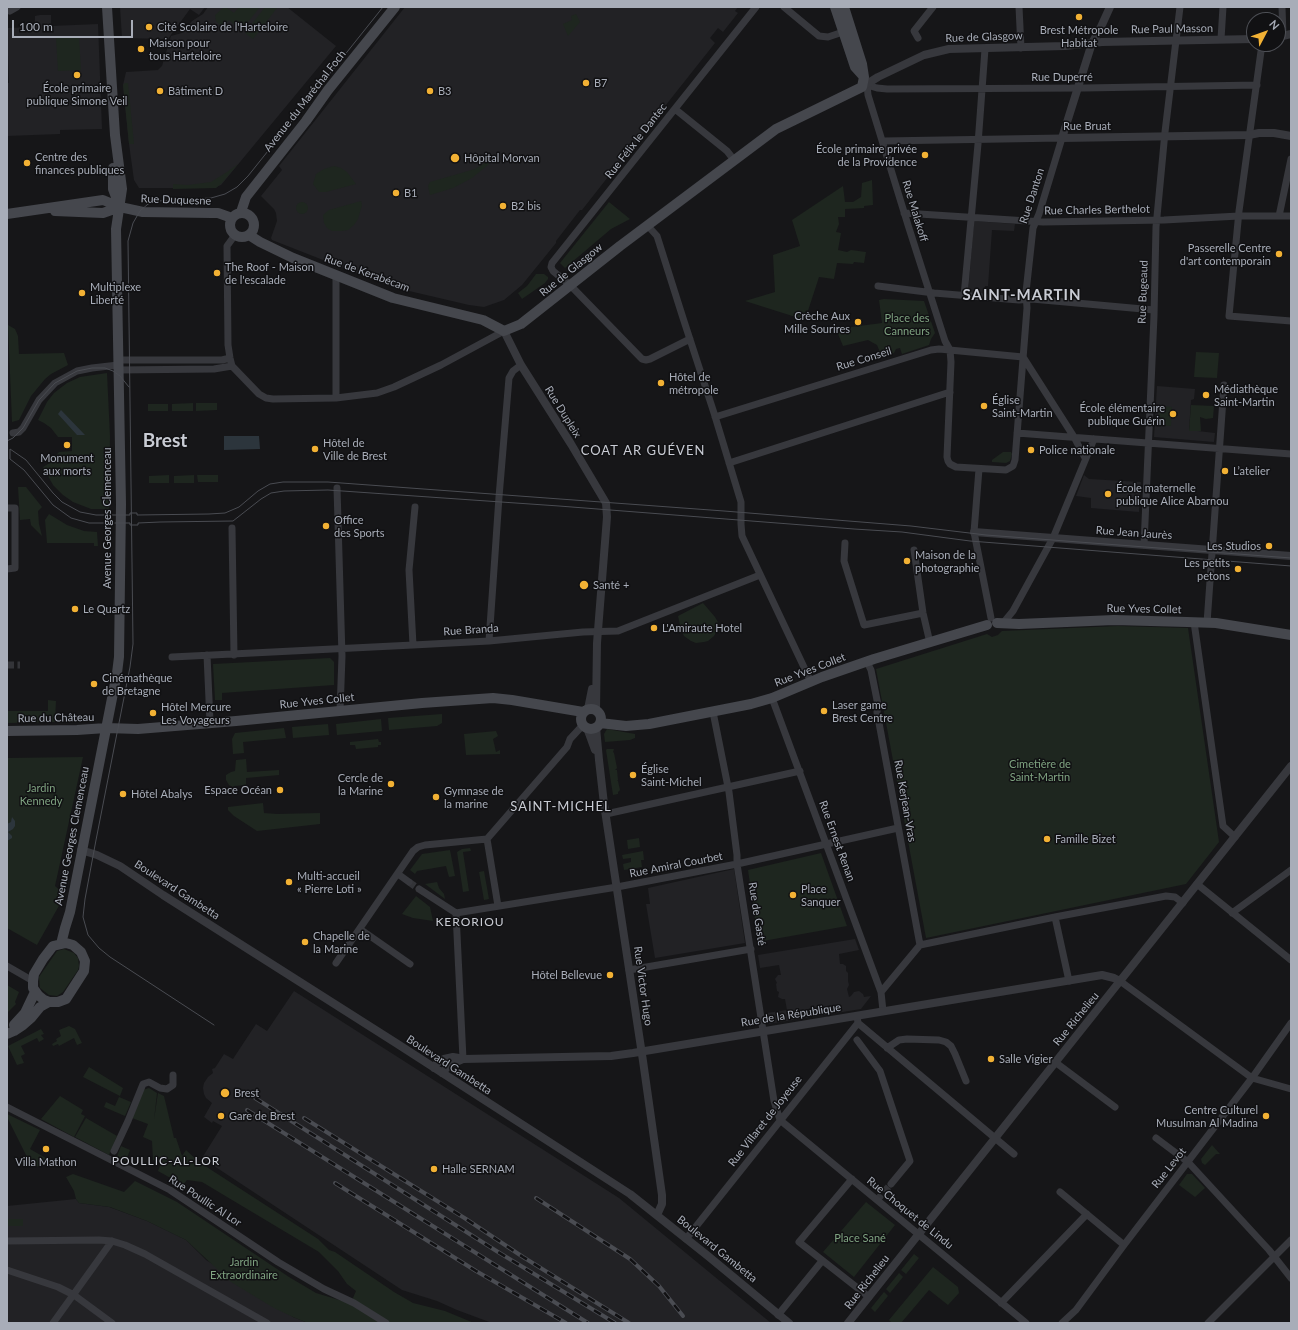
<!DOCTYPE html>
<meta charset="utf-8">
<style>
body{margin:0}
#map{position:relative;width:1298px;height:1330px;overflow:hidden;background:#161618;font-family:Lato,sans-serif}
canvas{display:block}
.frame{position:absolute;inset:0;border:8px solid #a8adb8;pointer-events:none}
.north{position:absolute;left:1246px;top:12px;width:40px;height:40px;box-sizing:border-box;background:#111113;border:1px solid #4d4f55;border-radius:50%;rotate:49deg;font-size:11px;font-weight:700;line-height:16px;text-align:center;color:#a8adb8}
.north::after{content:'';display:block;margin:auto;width:14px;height:18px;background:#f2b134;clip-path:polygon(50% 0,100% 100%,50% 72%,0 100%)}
.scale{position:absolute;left:12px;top:20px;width:121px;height:18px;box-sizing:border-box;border:2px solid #a8adb8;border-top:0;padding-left:5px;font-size:12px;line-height:14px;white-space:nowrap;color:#a8adb8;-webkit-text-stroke:3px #111113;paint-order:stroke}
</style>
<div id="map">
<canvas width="1298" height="1330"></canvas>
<div class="frame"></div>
<div class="north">N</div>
<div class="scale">100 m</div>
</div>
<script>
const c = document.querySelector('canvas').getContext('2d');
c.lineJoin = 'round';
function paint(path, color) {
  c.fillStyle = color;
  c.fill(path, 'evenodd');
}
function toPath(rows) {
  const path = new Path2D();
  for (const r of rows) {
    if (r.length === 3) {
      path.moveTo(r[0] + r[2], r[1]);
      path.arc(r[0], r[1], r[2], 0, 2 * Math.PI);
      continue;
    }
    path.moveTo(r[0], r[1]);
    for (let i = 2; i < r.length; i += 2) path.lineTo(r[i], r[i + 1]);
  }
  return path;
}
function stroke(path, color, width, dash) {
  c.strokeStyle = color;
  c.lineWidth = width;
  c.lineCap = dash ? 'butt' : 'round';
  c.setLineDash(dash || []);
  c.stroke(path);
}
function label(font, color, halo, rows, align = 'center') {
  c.font = font + ' Lato,sans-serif';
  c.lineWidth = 3;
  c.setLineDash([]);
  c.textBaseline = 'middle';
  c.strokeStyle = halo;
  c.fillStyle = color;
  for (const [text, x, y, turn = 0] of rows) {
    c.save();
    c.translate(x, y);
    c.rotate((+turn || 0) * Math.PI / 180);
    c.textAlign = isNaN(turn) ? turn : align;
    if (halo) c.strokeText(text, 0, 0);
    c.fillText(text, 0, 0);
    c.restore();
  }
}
const built = toPath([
 [120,7,205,7,199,15,190,9,168,39,122,38],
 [208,7,287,7,336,46,221,185,213,188,139,188,134,180,129,144,123,85,126,72,158,70,162,66,171,36,182,33,192,21,203,14],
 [405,7,738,7,735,11,738,13,723,32,718,28,710,38,715,43,631,149,632,150,617,170,615,168,582,210,580,210,556,241,556,243,522,285,504,300,484,307,469,305,392,287,272,240,271,238,277,221,276,213,274,209,261,196,282,170,279,166],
 [40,15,51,15,51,26,98,24,102,129,60,130,60,134,7,136,7,83,9,83,7,28,35,27,35,16],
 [974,221,1015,224,1014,231,992,230,988,286,985,286,984,294,968,293],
 [1157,386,1195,389,1194,399,1191,400,1189,430,1215,433,1214,442,1154,437],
 [1084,475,1089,479,1141,482,1139,512,1091,508,1091,498,1076,496],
 [734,869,745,943,655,958,646,904,650,904,648,888],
 [855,939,859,950,839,954,840,964,843,964,846,966,846,971,848,973,848,981,849,985,847,989,849,997,851,996,854,992,859,991,863,994,864,997,871,996,861,1009,768,1024,767,1013,787,1010,785,999,782,999,778,997,779,992,777,991,776,984,777,983,775,979,778,975,781,975,779,965,760,968,758,955],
 [294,991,619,1198,771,1323,492,1323,457,1310,437,1301,402,1290,202,1158,222,1126,213,1121,212,1123,204,1117,212,1103,206,1098,204,1094,203,1088,204,1083,208,1077,213,1073,212,1069,215,1068,224,1054,233,1059,256,1024,267,1031],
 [76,1199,79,1203,109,1207,147,1221,186,1240,206,1260,216,1266,293,1317,308,1323,7,1323,7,1206]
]);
const green = toPath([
 [226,7,234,13,239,7,260,7,244,27,238,23,236,26,229,20,223,28,216,21,215,15,223,8],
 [265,7,277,8,253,39,245,33],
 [576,14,580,22,568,36,563,24,572,20,571,16],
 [79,37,81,70,58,71,56,38],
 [125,83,128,83,134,144,129,144,123,85],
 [495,154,488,165,472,178,453,188,430,195,428,186,430,182,475,169,488,161],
 [238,164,222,183,216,188,173,189,173,184,188,185,211,182,227,172],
 [334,166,341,168,347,172,356,184,326,192,319,192,313,184,316,174,324,169],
 [872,180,873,205,864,206,864,208,845,209,845,217,838,217,839,224,836,232,841,233,838,250,847,252,851,250,866,252,864,263,854,262,853,264,837,263,834,279,819,277,805,320,745,301,775,292,773,255,800,246,792,220,843,186,845,202,853,202,861,197,862,183],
 [361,201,362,205,358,219,354,225,348,230,342,231,332,231,327,228,324,223,323,215,329,210],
 [302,208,6],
 [609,202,630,219,611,229,565,268,560,263],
 [536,274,544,274,548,277,548,279,545,283,522,299,518,293,527,286],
 [884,299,924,301,935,333,931,339,929,345,902,354,900,348,896,349,894,353,882,357,877,345,868,340,843,346,836,329,882,323,879,300],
 [8,325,15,329,18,336,19,354,64,353,68,365,51,374,45,379,31,396,19,420,12,422],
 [1196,352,1219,353,1217,378,1194,377],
 [107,373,110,436,109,509,91,509,73,502,63,495,53,485,43,467,48,464,59,452,72,451,72,437,58,437,51,428,44,423,38,420,47,402,54,393,67,383,80,377],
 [193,403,193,411,172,411,172,404],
 [196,403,217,403,217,410,196,411],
 [148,404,168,404,168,411,148,411],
 [1191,405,1214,406,1213,418,1206,419,1200,417,1201,431,1189,431],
 [1160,406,1172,407,1171,426,1158,425],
 [1003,452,1011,452,1012,454,1010,461,1006,463,992,462,992,460],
 [169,475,169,483,149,483,149,476],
 [194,475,194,483,174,483,174,476],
 [197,475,218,475,218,482,198,482],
 [18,487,26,487,42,507,38,511,39,524,42,536,31,525,30,519,20,520],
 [49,514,67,525,84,531,97,532,98,546,94,546,94,543,47,543,45,520],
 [703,603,715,617,719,624,718,629,714,636,708,641,704,642,696,643,691,641,684,636,681,630,678,616],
 [1118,626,1188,628,1219,842,1186,884,926,938,876,669,987,634,992,637,998,635,1002,631],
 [330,658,334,662,334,685,222,693,222,700,215,700,213,664],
 [48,700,56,701,55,722,7,723,7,711,48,711],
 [442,714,442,723,437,726,389,730,388,718],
 [381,719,382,731,337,735,336,724],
 [328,724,329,735,293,738,292,727],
 [284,728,286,738,243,742,244,753,233,754,232,739,235,733],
 [607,729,635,734,635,738,630,740,605,742,604,734],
 [496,731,498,736,493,739,496,752,500,750,500,754,466,755,464,734],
 [378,739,379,742,381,742,381,745,378,745,378,747,356,749,355,745,350,745,350,742],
 [607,749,614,749,613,752,614,753,617,768,615,770,617,770,618,780,617,781,618,781,620,790,618,792,618,794,613,795,606,750],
 [83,757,55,886,65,895,37,945,7,928,7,758],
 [246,759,247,772,279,770,279,775,246,778,246,785,234,786,233,787,229,785,226,780,226,775,231,772,235,771,236,760],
 [263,803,264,813,277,814,320,813,320,824,257,831,234,816,228,810,228,807],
 [639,838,640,847,628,849,627,840],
 [470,848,471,851,463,852,469,891,463,892,457,852,462,849],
 [450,850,455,876,449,877,446,866,417,871,415,874,410,870,422,854],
 [643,851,644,860,641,860,642,867,624,870,623,864,631,862,631,858,623,859,622,855],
 [821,853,847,926,763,941,760,919,755,919,748,870],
 [484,871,489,899,484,900,479,872],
 [437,882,439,888,444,894,445,899,425,884],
 [416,896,430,907,433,921,413,918,402,914],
 [64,949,74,953,78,958,79,966,78,970,63,992,57,996,49,995,40,988,39,977,57,951],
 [7,985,19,992,15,1002,16,1004,7,1013],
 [69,1026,75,1029,82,1043,77,1045,74,1038,59,1046,58,1044,53,1046,52,1044,57,1041,56,1039,61,1036,59,1030],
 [41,1029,44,1034,41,1035,44,1039,39,1042,37,1038,21,1046,25,1054,21,1056,24,1063,17,1065,8,1046],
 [89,1067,123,1088,120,1096,83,1077],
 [149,1088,157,1093,154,1120,158,1093,164,1096,174,1138,176,1138,182,1156,186,1150,199,1162,318,1239,329,1250,335,1252,394,1292,413,1303,445,1311,474,1323,308,1323,293,1317,274,1308,231,1282,186,1240,147,1221,110,1207,79,1203,76,1199,74,1191,66,1177,73,1174,124,1192,135,1181,177,1202,289,1277,316,1293,349,1303,353,1298,356,1291,347,1284,338,1271,319,1252,202,1182,187,1180,183,1185,158,1171,161,1163,153,1160,152,1141,143,1137,148,1124,132,1118,143,1090],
 [60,1096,83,1110,81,1114,85,1116,74,1137,41,1119],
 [119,1097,131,1102,125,1116,104,1107,106,1102,115,1106],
 [7,1114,40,1130,30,1149,51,1161,51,1165,32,1167,7,1117],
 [86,1118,117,1136,109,1155,75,1137],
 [1212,1145,1220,1154,1216,1154,1205,1165,1202,1163,1201,1159],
 [121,1146,130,1150,127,1158,134,1161,133,1162,116,1159],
 [1187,1174,1192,1174,1205,1188,1195,1197,1179,1185],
 [866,1202,895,1225,854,1277,823,1252],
 [7,1219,23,1219,23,1226,7,1226],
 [914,1254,919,1258,906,1274,901,1270],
 [933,1267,958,1287,959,1293,948,1305,929,1290,901,1323,892,1323,889,1320],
 [899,1273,903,1277,890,1293,886,1289],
 [884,1292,888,1296,875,1312,871,1308]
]);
const water = toPath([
 [61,410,85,435,77,435,58,414],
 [224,436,259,436,260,449,224,450],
 [12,817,15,821,15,826,13,829,8,832,12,836,12,838,7,841,7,824,11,822]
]);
const minorTunnel = toPath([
 [7,665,20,665],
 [409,882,419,889],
 [877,1200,891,1184]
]);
const minor = toPath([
 [784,7,819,36,828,37,843,32],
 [1019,7,1021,48],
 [1282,7,1283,36],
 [10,11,17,7],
 [918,38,914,31,933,7],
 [1221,39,1223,7],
 [1262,44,1239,211,1229,316,1291,321],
 [675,109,727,151,734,160],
 [883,141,1062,138,1039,214,1033,228,1026,292,1027,308,1015,460,1013,466,1006,470,956,467,950,464,948,461,947,457,951,362,950,350,945,341,908,225,868,95,867,85,877,88,887,89,1084,88,1257,85],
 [904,213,1043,222,1164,220,1239,216,1291,216],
 [1279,216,1291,159],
 [647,225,657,236,683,318,714,413,741,502,741,524,742,536,811,682],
 [235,235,227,246,228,345,230,358,232,366,259,394,266,398,273,399,336,398,377,393,394,387,441,365,504,331],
 [878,286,934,293,1019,300,1032,299,1154,310],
 [964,296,978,144,985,49],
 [690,339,650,359,646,360,642,359,571,286,553,271,551,267,552,263,756,7],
 [118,360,222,360,230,358],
 [118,370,214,369,232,366],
 [336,398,336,276],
 [715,417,931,350,939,349,1023,357,1074,437,1085,458],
 [13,433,19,432,23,428,39,400,55,383,77,371,92,368,118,365],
 [1017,433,1291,454],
 [729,463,950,392],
 [979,469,974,532,991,618],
 [337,488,342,656,340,711],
 [7,508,15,508,15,568,7,569],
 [232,528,234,655],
 [845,543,844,561,864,625,923,613],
 [1144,545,1154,316,1156,227,1165,132,1180,7],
 [914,550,923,613,930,643],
 [1004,622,1013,611,1053,538,1094,439],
 [1194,622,1223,826,1235,837],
 [1207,623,1224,385],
 [489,641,499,497,509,378,513,371,521,365],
 [413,645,409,570,415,507],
 [207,655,210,722],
 [172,657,413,645,489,641,583,632,618,631,760,575],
 [867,662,871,670,878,705,877,712,920,945],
 [772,698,881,992],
 [713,712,729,792,737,855,737,864,774,1101,780,1120,1026,1323],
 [606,814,800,771],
 [487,839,567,747,570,739,583,725],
 [487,839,498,906],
 [398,874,409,882],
 [1197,884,1291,960],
 [419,889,456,913],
 [456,913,617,887,737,864,898,828],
 [456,913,463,1059],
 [1232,913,1291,870],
 [1055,917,1069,981],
 [360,929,410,964],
 [920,945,1055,917,1166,896,1175,897,1183,903],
 [336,963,413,851,418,847,425,845,487,839],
 [7,966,33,981],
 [629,970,751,949],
 [1120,981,1252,1078,1291,1089],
 [883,1011,881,992,920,945],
 [858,1023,1014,1154],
 [857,1040,880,1071,910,1161,891,1184],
 [887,1048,899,1040,907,1039,939,1040,946,1042,951,1046,955,1054,966,1081],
 [1055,1062,1115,1107],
 [7,1107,170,1190,278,1262,324,1289,354,1303,386,1323],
 [1156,1138,1188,1162,1269,1250,1291,1278],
 [114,1151,128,1121,143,1084,149,1082,160,1088,167,1089,173,1085,173,1075],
 [852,1179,799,1242,869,1297],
 [1060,1192,1124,1245],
 [686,1239,858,1023,857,1016],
 [7,1241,99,1240,112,1241,125,1245,145,1254,267,1323],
 [7,1270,58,1287,74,1295,112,1323],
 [1001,1303,1087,1214],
 [778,1315,822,1261],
 [53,1323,112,1241],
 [1062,1323,1076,1310,1124,1245,1252,1078,1291,1023],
 [1208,1323,1291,1240]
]);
const tertiary = toPath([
 [1110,7,1100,29,1092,43,1062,138,1249,135,1259,133,1274,133,1291,136],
 [1278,37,1291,34],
 [862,87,878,77,924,55,949,49,1065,46,1102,42,1254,39],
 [504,331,521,365,571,444,606,503,607,517,597,643,596,710],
 [974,532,1291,556],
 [588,709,592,689],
 [596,727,599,760,604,804,643,1061,662,1195,662,1204,657,1215],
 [587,728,595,750],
 [81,850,97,855,120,866,163,895,396,1043,630,1194,708,1256,789,1323],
 [434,1068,437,1063,444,1059,453,1057,459,1058],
 [442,1073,449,1065,463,1059,611,1056,633,1053,1102,975,1114,978,1120,981],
 [848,1323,1291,766]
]);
const secondary = toPath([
 [835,7,855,67,864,77],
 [113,168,113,189,119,205],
 [55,211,103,213,120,207],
 [241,212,246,197,306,121,328,90,395,7],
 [242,225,12],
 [7,214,103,200,120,207,143,212,211,213,218,213,232,218],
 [249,235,260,242,293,258,393,298,483,320,504,331,521,324,620,246,776,129,862,87,864,77,862,64,844,7],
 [997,623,1019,624,1114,620,1187,622,1216,623,1291,635],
 [591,719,10],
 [600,723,626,726,649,724,751,704,772,698,822,677,874,659,987,625],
 [7,731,77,730,106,728,138,729,236,721,422,703,493,698,512,700,583,712],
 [66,943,73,945,81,952,85,961,84,971,66,999,58,1002,49,1002,44,1000,38,995,33,988,33,981,34,974,43,959,53,946,66,943],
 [61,944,65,928,70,912,117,673,119,657,121,504,116,229,122,189,115,135,107,7],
 [14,1025,25,1013,35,992],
 [7,1034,14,1031,23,1025,31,1018,40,1007,49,1002]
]);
const tram = toPath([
 [7,441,13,438,23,428,39,400,55,383,77,371,92,368,105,368,113,371,120,376,129,387],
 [1291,558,986,535,911,526,724,511,328,482,283,482,270,484,258,491,239,507,225,513,209,514,137,515,137,513,130,513,130,515,96,515,80,512,62,502,53,493,26,460,10,449,10,459,24,470,53,505,71,518,89,523,130,523,130,525,138,525,138,523,160,522,233,521,261,499,271,493,284,491,328,490,559,506,854,529,902,532,970,541,1291,566],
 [214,1025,110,957,99,948,88,935,83,917,85,899,96,840,130,667,133,644,128,241,133,223,140,211,148,204,157,201,211,198,225,194,237,187,248,176,383,7]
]);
const rail = toPath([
 [255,1098,498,1252,615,1323],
 [247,1110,588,1323],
 [304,1118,466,1219,523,1257,629,1323],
 [335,1183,476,1271,566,1323],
 [536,1198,630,1259,659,1286,683,1316]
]);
const markers = [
 [1079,17,4,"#f2b134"],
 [149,27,4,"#f2b134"],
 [141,49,4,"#f2b134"],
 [77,75,4,"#f2b134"],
 [586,83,4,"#f2b134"],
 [160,91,4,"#f2b134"],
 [430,91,4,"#f2b134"],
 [925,155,4,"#f2b134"],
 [455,158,5,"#f2b134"],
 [27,163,4,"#f2b134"],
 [396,193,4,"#f2b134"],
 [503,206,4,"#f2b134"],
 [1279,254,4,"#f2b134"],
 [217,273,4,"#f2b134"],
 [82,293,4,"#f2b134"],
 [858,322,4,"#f2b134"],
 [661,383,4,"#f2b134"],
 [1206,395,4,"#f2b134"],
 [984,406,4,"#f2b134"],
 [1173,414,4,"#f2b134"],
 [67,445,4,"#f2b134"],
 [315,449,4,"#f2b134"],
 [1031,450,4,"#f2b134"],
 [1225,471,4,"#f2b134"],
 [1108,494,4,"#f2b134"],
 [326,526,4,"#f2b134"],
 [1269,546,4,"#f2b134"],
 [907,561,4,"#f2b134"],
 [1238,569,4,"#f2b134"],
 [584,585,5,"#f2b134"],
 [75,609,4,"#f2b134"],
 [654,628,4,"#f2b134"],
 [94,684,4,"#f2b134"],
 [824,711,4,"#f2b134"],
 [153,713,4,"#f2b134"],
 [633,775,4,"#f2b134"],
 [391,784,4,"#f2b134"],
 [280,790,4,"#f2b134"],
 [123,794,4,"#f2b134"],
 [436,797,4,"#f2b134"],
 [1047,839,4,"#f2b134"],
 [289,882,4,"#f2b134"],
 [793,895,4,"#f2b134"],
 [305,942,4,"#f2b134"],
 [610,975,4,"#f2b134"],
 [991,1059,4,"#f2b134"],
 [225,1093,5,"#f2b134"],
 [221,1116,4,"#f2b134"],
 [1266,1116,4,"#f2b134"],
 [46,1149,4,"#f2b134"],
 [434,1169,4,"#f2b134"]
];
const poiNames = [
 ["Cité Scolaire de l'Harteloire",157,27],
 ["Brest Métropole",1079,30,"center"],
 ["Habitat",1079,43,"center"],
 ["Maison pour",149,43],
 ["tous Harteloire",149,56],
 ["B7",594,83],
 ["École primaire",77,88,"center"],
 ["publique Simone Veil",77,101,"center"],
 ["Bâtiment D",168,91],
 ["B3",438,91],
 ["École primaire privée",917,149,"right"],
 ["de la Providence",917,162,"right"],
 ["Centre des",35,157],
 ["finances publiques",35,170],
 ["Hôpital Morvan",464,158],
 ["B1",404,193],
 ["B2 bis",511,206],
 ["Passerelle Centre",1271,248,"right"],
 ["d'art contemporain",1271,261,"right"],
 ["The Roof - Maison",225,267],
 ["de l'escalade",225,280],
 ["Multiplexe",90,287],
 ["Liberté",90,300],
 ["Crèche Aux",850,316,"right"],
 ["Mille Sourires",850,329,"right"],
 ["Hôtel de",669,377],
 ["métropole",669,390],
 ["Médiathèque",1214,389],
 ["Saint-Martin",1214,402],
 ["Église",992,400],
 ["Saint-Martin",992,413],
 ["École élémentaire",1165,408,"right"],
 ["publique Guérin",1165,421,"right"],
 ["Hôtel de",323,443],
 ["Ville de Brest",323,456],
 ["Police nationale",1039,450],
 ["Monument",67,458,"center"],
 ["aux morts",67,471,"center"],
 ["L’atelier",1233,471],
 ["École maternelle",1116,488],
 ["publique Alice Abarnou",1116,501],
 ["Office",334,520],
 ["des Sports",334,533],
 ["Les Studios",1261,546,"right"],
 ["Maison de la",915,555],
 ["photographie",915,568],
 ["Les petits",1230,563,"right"],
 ["petons",1230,576,"right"],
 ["Santé +",593,585],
 ["Le Quartz",83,609],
 ["L'Amiraute Hotel",662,628],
 ["Cinémathèque",102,678],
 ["de Bretagne",102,691],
 ["Laser game",832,705],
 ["Brest Centre",832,718],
 ["Hôtel Mercure",161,707],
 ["Les Voyageurs",161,720],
 ["Église",641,769],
 ["Saint-Michel",641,782],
 ["Cercle de",383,778,"right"],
 ["la Marine",383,791,"right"],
 ["Espace Océan",272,790,"right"],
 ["Gymnase de",444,791],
 ["la marine",444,804],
 ["Hôtel Abalys",131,794],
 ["Famille Bizet",1055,839],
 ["Multi-accueil",297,876],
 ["« Pierre Loti »",297,889],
 ["Place",801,889],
 ["Sanquer",801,902],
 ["Chapelle de",313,936],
 ["la Marine",313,949],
 ["Hôtel Bellevue",602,975,"right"],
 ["Salle Vigier",999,1059],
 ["Brest",234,1093],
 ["Centre Culturel",1258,1110,"right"],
 ["Musulman Al Madina",1258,1123,"right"],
 ["Gare de Brest",229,1116],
 ["Villa Mathon",46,1162,"center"],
 ["Halle SERNAM",442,1169]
];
const streetNames = [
 ["Rue Paul Masson",1172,29,-1],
 ["Rue de Glasgow",984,37,-2],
 ["Rue Duperré",1062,77],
 ["Avenue du Maréchal Foch",305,101,-52],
 ["Rue Bruat",1087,126],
 ["Rue Félix le Dantec",636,141,-52],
 ["Rue Danton",1032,196,-72],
 ["Rue Duquesne",176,200,2],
 ["Rue Charles Berthelot",1097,210,-1],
 ["Rue Malakoff",915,211,73],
 ["Rue de Glasgow",571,270,-39],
 ["Rue de Kerabécam",367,273,20],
 ["Rue Bugeaud",1143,292,-88],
 ["Rue Conseil",864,359,-17],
 ["Rue Dupleix",563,412,58],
 ["Avenue Georges Clemenceau",107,518,-90],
 ["Rue Jean Jaurès",1134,533,4],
 ["Rue Yves Collet",1144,609,1],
 ["Rue Branda",471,630,-4],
 ["Rue Yves Collet",810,670,-21],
 ["Rue Yves Collet",317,701,-6],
 ["Rue du Château",56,718,-1],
 ["Rue Kerjean-Vras",905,801,80],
 ["Avenue Georges Clemenceau",72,836,-79],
 ["Rue Ernest Renan",837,841,70],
 ["Rue Amiral Courbet",676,865,-11],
 ["Boulevard Gambetta",177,890,33],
 ["Rue de Gasté",757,914,81],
 ["Rue Victor Hugo",643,986,82],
 ["Rue de la République",791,1015,-9],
 ["Rue Richelieu",1076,1019,-51],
 ["Boulevard Gambetta",449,1065,33],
 ["Rue Villaret de Joyeuse",765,1121,-52],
 ["Rue Levot",1169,1168,-52],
 ["Rue Poullic Al Lor",205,1201,33],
 ["Rue Choquet de Lindu",910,1213,39],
 ["Boulevard Gambetta",717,1249,39],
 ["Rue Richelieu",867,1282,-52]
];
const parkNames = [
 ["Place des",907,318],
 ["Canneurs",907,331],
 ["Cimetière de",1040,764],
 ["Saint-Martin",1040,777],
 ["Jardin",41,788],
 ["Kennedy",41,801],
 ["Place Sané",860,1238],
 ["Jardin",244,1262],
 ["Extraordinaire",244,1275]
];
const neighbourhoodNames = [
 ["KERORIOU",470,922],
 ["POULLIC-AL-LOR",166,1161]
];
const quarterNames = [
 ["COAT AR GUÉVEN",643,451],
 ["SAINT-MICHEL",561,807]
];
const districtNames = [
 ["SAINT-MARTIN",1022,295]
];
const townNames = [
 ["Brest",165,441]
];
paint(built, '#222225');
paint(green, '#1e261f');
paint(water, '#2c353c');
stroke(minorTunnel, '#333438', 7, [7, 3.5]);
stroke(minor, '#37383d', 7);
stroke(tertiary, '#37383d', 8);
stroke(secondary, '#45474d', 10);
stroke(tram, '#4a4c52', 1);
stroke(rail, '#4a4c52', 4);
stroke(rail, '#111113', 2.5, [8]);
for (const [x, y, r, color] of markers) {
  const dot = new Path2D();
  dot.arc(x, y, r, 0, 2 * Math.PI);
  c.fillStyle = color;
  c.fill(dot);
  stroke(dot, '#111113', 1.5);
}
label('11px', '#a8adb8', '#111113', poiNames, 'left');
label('11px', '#a8adb8', '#111113', streetNames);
label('11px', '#7fa381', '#111113', parkNames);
c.letterSpacing = '1px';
label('12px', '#c9ccd4', '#111113', neighbourhoodNames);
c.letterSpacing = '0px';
c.letterSpacing = '1px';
label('13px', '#c9ccd4', '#111113', quarterNames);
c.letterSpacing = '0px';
c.letterSpacing = '1px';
label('bold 15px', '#c9ccd4', '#111113', districtNames);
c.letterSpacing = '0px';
label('bold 19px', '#c9ccd4', '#111113', townNames);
</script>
